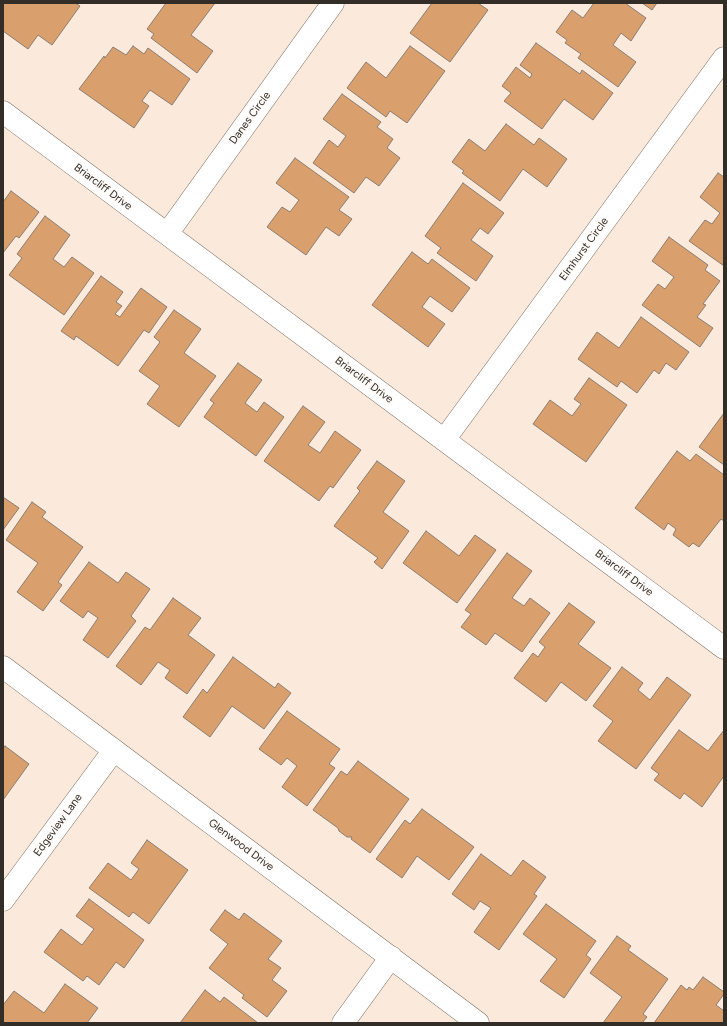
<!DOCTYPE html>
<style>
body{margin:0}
#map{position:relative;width:727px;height:1026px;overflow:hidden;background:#fbeadc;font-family:Figtree,sans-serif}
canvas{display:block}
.frame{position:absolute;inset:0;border:4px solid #332d27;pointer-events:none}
</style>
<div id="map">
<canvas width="727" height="1026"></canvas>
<div class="frame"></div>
</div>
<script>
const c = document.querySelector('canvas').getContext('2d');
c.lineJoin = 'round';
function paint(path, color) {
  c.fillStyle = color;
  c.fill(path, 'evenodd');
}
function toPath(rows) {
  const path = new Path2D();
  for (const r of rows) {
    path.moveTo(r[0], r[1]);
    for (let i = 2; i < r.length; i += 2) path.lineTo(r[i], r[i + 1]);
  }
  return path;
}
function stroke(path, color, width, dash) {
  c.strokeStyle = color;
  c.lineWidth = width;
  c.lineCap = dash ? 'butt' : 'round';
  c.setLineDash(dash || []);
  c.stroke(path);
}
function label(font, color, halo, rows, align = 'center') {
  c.font = font + ' Figtree,sans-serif';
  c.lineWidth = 3.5;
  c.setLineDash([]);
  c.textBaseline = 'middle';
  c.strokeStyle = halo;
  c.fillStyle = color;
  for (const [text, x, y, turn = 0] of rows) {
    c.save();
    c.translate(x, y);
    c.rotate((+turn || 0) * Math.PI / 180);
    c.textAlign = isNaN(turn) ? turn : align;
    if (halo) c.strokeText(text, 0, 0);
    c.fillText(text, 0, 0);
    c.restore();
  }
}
const building = toPath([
 [3,3,75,3,80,6,52,45,38,35,28,49,3,31,3,3],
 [166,3,215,3,191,35,213,51,197,73,151,38,154,34,147,29,166,3],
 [432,3,478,3,488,10,450,62,410,33,432,3],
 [594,3,625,3,646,18,631,41,621,33,613,45,636,62,618,87,578,58,581,54,565,43,567,40,556,32,572,10,583,18,594,3],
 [642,3,657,3,652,10,642,3],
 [536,43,580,74,582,70,613,93,593,120,564,99,542,129,504,101,511,93,502,86,516,67,530,78,532,74,520,65,536,43],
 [133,46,144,54,148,48,190,79,172,105,150,90,142,101,149,106,134,128,79,89,104,56,105,58,113,47,126,55,133,46],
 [410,46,445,71,407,123,390,111,386,117,347,88,366,62,386,78,410,46],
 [342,94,381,122,377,127,393,139,387,148,400,158,379,186,366,177,354,193,313,163,329,140,338,147,346,136,323,119,342,94],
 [506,124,534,145,539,138,567,159,547,187,523,169,500,201,462,173,464,171,452,162,469,139,485,151,506,124],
 [295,158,349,197,339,210,352,219,339,236,326,227,306,255,267,227,282,207,290,212,299,200,276,183,295,158],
 [718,173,724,177,724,266,689,241,705,220,712,224,720,213,700,197,718,173],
 [463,183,504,213,488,234,480,228,471,240,493,256,476,281,437,253,441,248,425,236,463,183],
 [11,191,39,212,19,238,16,236,3,253,3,202,11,191],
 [45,216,70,235,53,259,64,267,72,257,94,273,64,315,9,275,22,258,17,254,45,216],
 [669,237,708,265,705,270,720,281,703,304,706,305,697,317,713,328,700,347,642,305,658,284,665,289,674,277,652,261,669,237],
 [412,252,428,264,432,259,470,288,452,312,430,296,422,307,445,324,428,347,372,305,412,252],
 [101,276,123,292,116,302,122,306,115,314,120,317,141,288,167,307,149,333,144,330,118,366,76,336,74,340,61,331,101,276],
 [174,310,201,329,184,353,216,376,179,427,147,404,160,386,139,371,160,342,154,337,174,310],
 [641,317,689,352,676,370,666,363,659,374,654,370,637,393,621,381,617,387,578,359,597,332,619,348,641,317],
 [238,363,262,380,245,403,257,412,264,402,284,417,256,456,204,417,214,403,210,400,238,363],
 [589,378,627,405,586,462,533,424,550,400,572,416,581,404,574,399,589,378],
 [303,406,325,422,308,445,320,453,335,431,361,450,333,488,330,486,319,501,264,461,303,406],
 [724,413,724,465,699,447,724,413],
 [677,451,690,461,696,454,724,475,724,521,721,519,699,547,693,543,689,547,673,535,676,529,668,523,664,530,635,508,677,451],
 [377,461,405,481,383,512,409,531,382,569,374,562,378,558,334,526,360,491,357,488,377,461],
 [3,497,19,508,3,530,3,497],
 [32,502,46,512,42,517,83,547,58,582,62,585,43,611,17,592,38,563,6,540,32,502],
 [426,531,459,556,475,535,496,550,457,603,403,563,426,531],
 [507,553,532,571,512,598,524,606,530,598,550,613,522,652,495,633,486,645,461,627,471,614,465,610,507,553],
 [89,562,118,583,126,572,150,589,131,616,136,621,108,658,83,640,98,618,88,611,83,618,60,601,89,562],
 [173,598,201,618,188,635,215,655,187,694,165,678,170,670,158,662,141,685,116,666,145,627,150,630,173,598],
 [569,603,595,622,578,644,611,668,586,701,561,682,546,702,514,678,533,653,538,657,545,647,539,642,569,603],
 [233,657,275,688,278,683,291,693,264,729,232,706,210,737,183,717,203,689,207,693,233,657],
 [622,667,643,683,638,690,650,700,667,677,691,695,636,769,598,741,613,721,593,706,622,667],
 [287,711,340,749,329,764,335,768,307,806,282,787,297,766,287,758,281,765,259,749,287,711],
 [679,730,708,751,724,730,724,776,702,807,684,793,680,799,654,780,659,774,651,768,679,730],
 [5,746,29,764,3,800,3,749,5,746],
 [358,761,409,799,370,853,351,839,352,837,347,837,339,831,338,828,313,810,341,771,347,775,358,761],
 [422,809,474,847,449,880,417,856,402,878,376,859,405,820,410,824,422,809],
 [147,840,188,870,149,924,133,912,129,917,89,888,108,863,131,880,139,869,131,863,147,840],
 [481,854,511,876,523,860,546,877,534,894,537,896,499,950,474,932,491,908,480,901,474,910,452,894,481,854],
 [89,899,144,940,124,968,116,962,99,985,87,976,83,981,44,952,61,929,82,945,94,929,76,916,89,899],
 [546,904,596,941,586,955,591,959,564,998,540,981,557,959,523,934,546,904],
 [225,910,239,920,244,913,282,941,268,959,281,968,272,980,287,991,267,1017,242,998,244,995,209,968,228,944,210,930,225,910],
 [617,936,631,946,628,950,668,979,643,1014,647,1017,642,1023,603,1023,622,997,590,973,617,936],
 [703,977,724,992,724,994,716,1005,724,1011,724,1023,654,1023,681,985,687,990,689,987,693,990,703,977],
 [65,984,98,1008,87,1023,3,1023,3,1005,14,991,44,1013,65,984],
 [205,990,220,1002,224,997,258,1023,180,1023,205,990]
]);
const minor = toPath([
 [3,112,724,648],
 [167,234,333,3],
 [444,440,724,58],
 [3,667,478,1023],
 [3,900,114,750],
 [343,1023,391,957]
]);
const streetNames = [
 ["Danes Circle",250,118,-54],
 ["Briarcliff Drive",103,187,37],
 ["Elmhurst Circle",584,249,-54],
 ["Briarcliff Drive",364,380,37],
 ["Briarcliff Drive",624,573,37],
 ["Edgeview Lane",58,825,-54],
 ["Glenwood Drive",241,845,37]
];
paint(building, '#d9a06e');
stroke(building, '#8b7c6f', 1);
stroke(minor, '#7d6e62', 23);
stroke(minor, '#fff', 22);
label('11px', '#332d27', '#fefaf7', streetNames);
</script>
